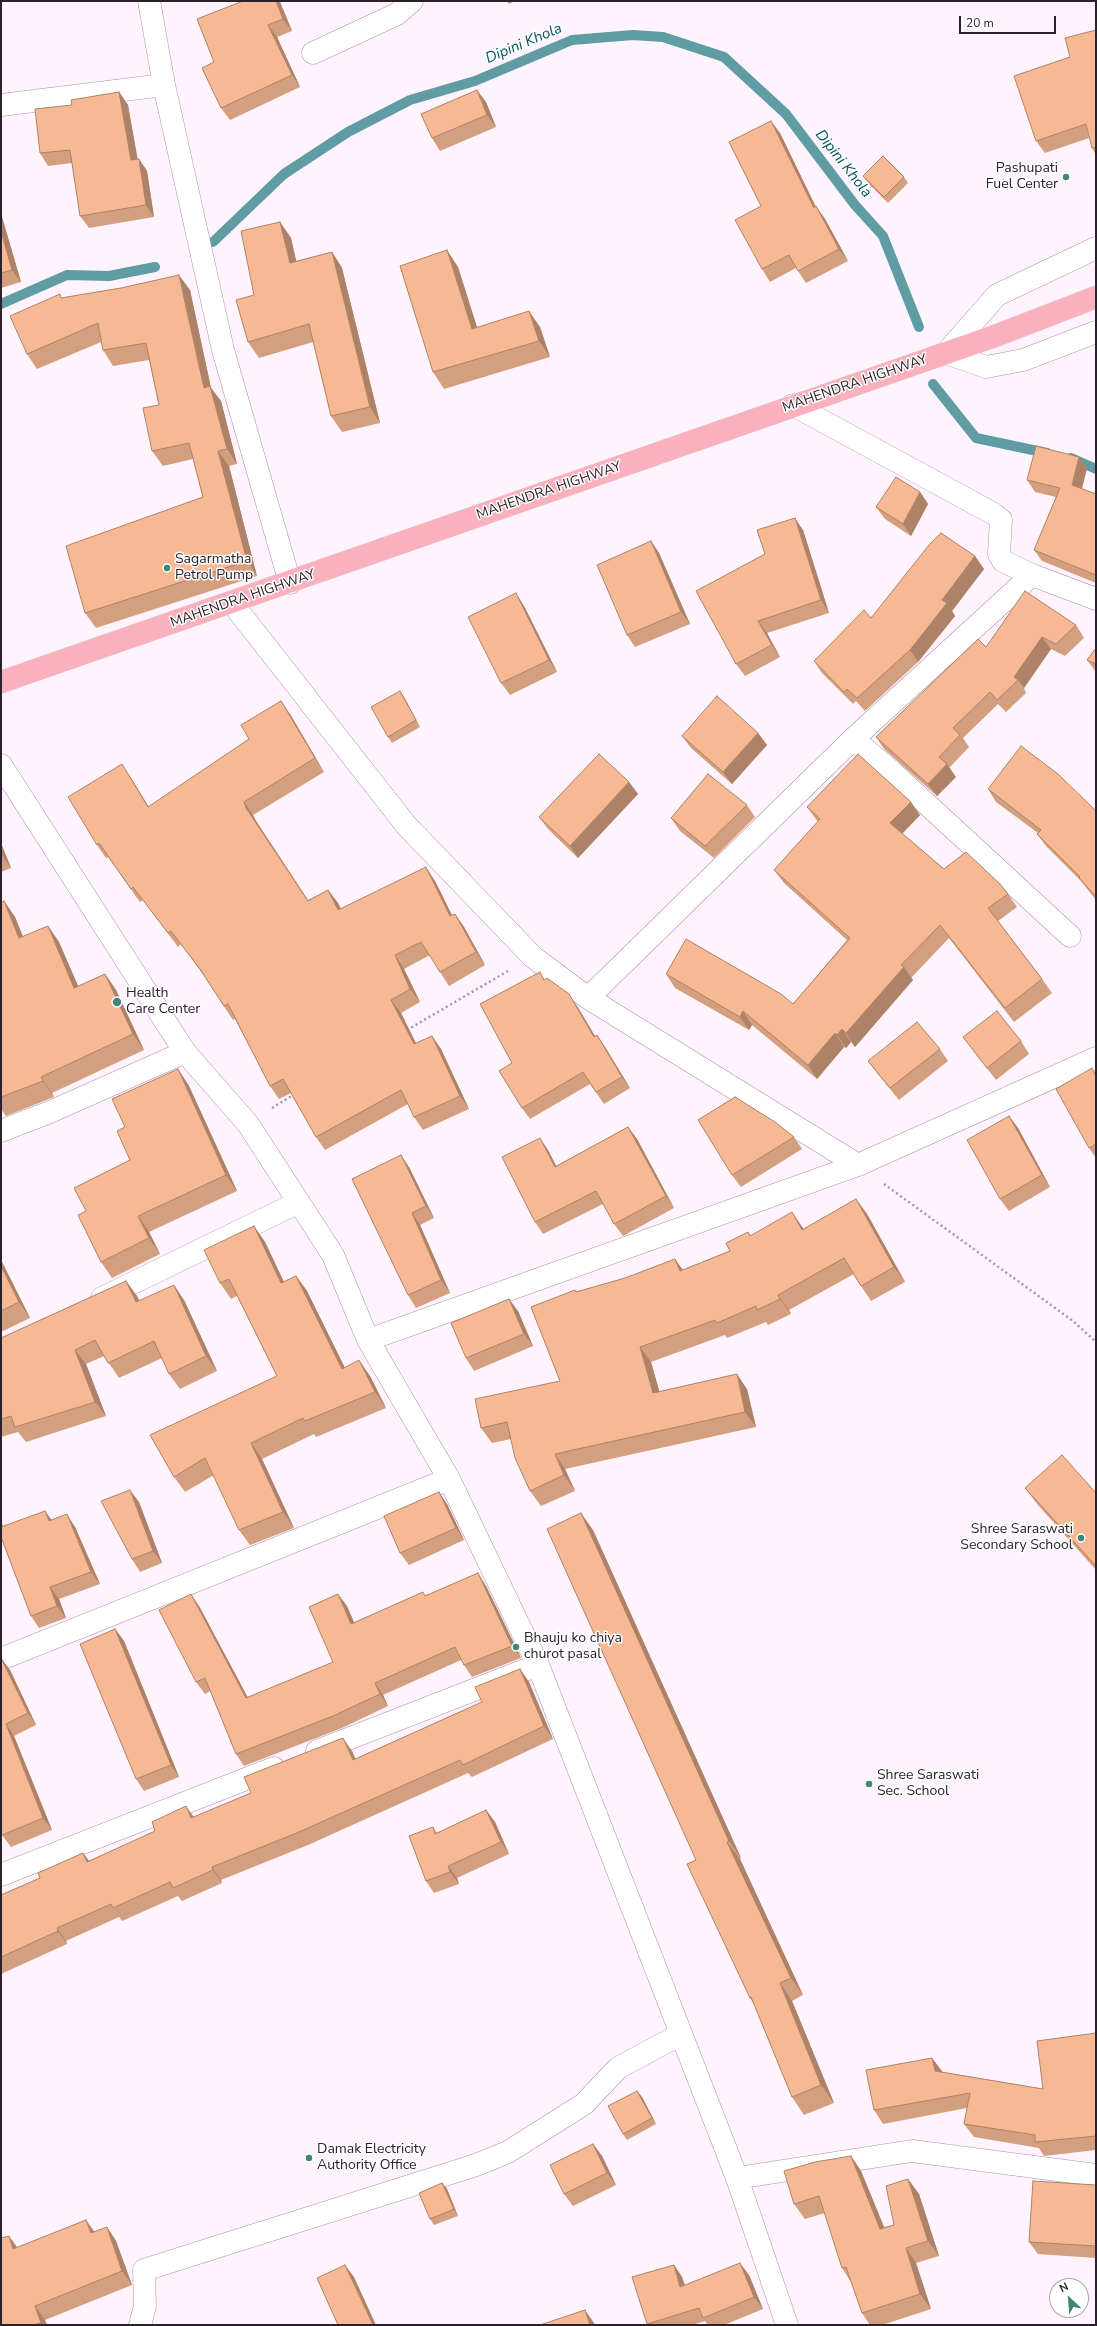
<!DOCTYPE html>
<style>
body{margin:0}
#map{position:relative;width:1097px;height:2326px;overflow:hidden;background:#fff3fe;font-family:"Nunito Sans",sans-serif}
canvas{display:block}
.frame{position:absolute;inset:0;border:2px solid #2b212a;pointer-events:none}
.north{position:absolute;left:1049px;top:2278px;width:40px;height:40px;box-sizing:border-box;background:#fff;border:1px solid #aaa6aa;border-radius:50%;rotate:334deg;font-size:11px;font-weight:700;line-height:16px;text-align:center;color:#2b212a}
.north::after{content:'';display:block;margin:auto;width:14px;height:18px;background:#40867c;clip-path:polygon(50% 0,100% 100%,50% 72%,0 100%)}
.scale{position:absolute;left:959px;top:16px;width:97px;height:18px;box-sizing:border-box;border:2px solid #2b212a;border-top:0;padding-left:5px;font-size:12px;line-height:14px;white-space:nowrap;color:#2b212a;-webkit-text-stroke:3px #fff;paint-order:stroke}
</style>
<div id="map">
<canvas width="1097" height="2326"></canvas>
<div class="frame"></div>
<div class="north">N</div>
<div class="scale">20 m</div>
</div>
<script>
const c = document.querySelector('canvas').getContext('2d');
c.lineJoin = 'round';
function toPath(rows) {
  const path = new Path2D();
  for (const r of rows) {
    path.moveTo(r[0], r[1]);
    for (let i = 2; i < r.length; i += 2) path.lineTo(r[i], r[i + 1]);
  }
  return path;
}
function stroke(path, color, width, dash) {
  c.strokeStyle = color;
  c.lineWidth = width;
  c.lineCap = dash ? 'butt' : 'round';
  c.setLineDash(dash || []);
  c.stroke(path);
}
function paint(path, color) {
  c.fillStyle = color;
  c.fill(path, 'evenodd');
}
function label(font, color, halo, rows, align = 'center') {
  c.font = font + ' "Nunito Sans",sans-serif';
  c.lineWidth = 3;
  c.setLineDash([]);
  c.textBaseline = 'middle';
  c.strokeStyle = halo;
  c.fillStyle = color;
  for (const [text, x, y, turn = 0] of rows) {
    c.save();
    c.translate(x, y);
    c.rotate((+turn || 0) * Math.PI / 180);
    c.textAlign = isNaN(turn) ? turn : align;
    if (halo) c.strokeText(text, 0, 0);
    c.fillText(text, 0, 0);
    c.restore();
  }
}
const stream = toPath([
 [213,242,284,174,348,132,410,100,475,81,572,40,633,35,663,37,724,57,786,114,855,205,883,236,919,327],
 [1,304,67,275,109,276,155,267],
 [933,384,976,438,1047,453],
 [1071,458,1096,469]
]);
const path = toPath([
 [407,1030,508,971],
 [272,1108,295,1094],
 [884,1184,1073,1321,1096,1342]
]);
const minor = toPath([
 [149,1,164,85,223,350,290,583],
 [313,53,397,14,412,1],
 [1,105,164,85],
 [1096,248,997,295,946,353,986,367,1023,360,1096,332],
 [1032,575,1096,599],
 [232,603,406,825,533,957,588,998,853,739,1032,575,1003,561,999,554,1001,520,994,514,793,405],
 [853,739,892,772,1070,936],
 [1,765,185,1052,248,1124,333,1255,368,1340,449,1479,538,1665,737,2178,787,2325],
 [588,998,858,1165],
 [1,1131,50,1112,185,1052],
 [102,1298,299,1202],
 [368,1340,858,1165,1096,1058],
 [1,1659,449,1479],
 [317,1751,538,1665],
 [1,1875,274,1768],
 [737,2178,912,2151,1096,2175],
 [140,2325,145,2306,144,2270,476,2165,508,2152,584,2104,618,2068,681,2034]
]);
const highway = toPath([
 [1,682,995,336,1096,297]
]);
const wall = toPath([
 [243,1,279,1,280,2,292,31,277,37,300,87,230,120,221,108,214,62],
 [507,1,515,1,509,4],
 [1070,57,1089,138,1045,153,1036,141],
 [119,92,128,105,137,159,139,159,147,171,154,217,89,228,80,216,72,163,48,166,40,153,72,105],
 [486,102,496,127,440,151,432,138],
 [780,133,816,207,825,219,848,261,806,283,796,268,770,282,762,269,761,206],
 [1096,147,1096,155,1092,148],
 [863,176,904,177,908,183,888,203,868,183],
 [1,216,2,217,21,282,1,288],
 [280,222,291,238,296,261,332,252,342,268,380,423,342,432,331,416,313,342,259,358,248,342,254,295],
 [458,267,477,328,540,327,550,357,444,389,433,372],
 [190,290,211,388,221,401,237,464,229,466,257,576,96,628,85,613,203,497,193,459,163,466,152,451,159,405,149,360,113,366,103,350,101,342,37,369,27,354,62,298],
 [1079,457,1087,468,1082,489,1096,494,1096,583,1042,561,1034,550,1056,497,1035,492,1027,480],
 [920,492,928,504,911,536,885,519,876,507],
 [803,530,829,613,767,633,780,657,745,676,736,664,765,554],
 [651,541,659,553,690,624,635,647,627,635],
 [975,556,984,569,952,611,955,616,918,662,865,711,856,701,853,704,822,673,814,661,871,618],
 [524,606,557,672,510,695,501,683],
 [1076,625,1084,638,1065,656,1051,649,1024,688,1026,693,1006,712,998,704,963,738,969,747,949,768,956,777,937,796,884,749,876,737,986,647],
 [1096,648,1096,672,1087,660],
 [400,691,404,697,420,727,392,743,388,737],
 [290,714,324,772,253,815,256,821,308,900,328,890,338,903,341,909,435,881,452,915,455,914,464,927,485,965,449,986,440,972,430,955,404,969,420,1002,401,1013,416,1043,432,1036,441,1049,469,1109,423,1130,414,1117,408,1104,325,1150,316,1137,291,1093,279,1099,270,1086,235,1019,233,1020,204,976,181,944,178,947,143,900,140,902,108,857,106,858,97,845,131,778,149,807],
 [758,733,767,745,732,784,691,748,682,736],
 [629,782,638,794,578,858,548,829,539,817],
 [988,789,1096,811,1096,900,1088,890,1081,881,1046,846,1037,834,1038,833,996,802],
 [747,805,755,817,714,858,680,831,671,818],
 [807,807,920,815,902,834,944,869,1008,894,1017,907,998,921,1042,979,1052,993,1014,1022,949,938,911,978,913,980,855,1047,851,1042,846,1048,844,1047,817,1079,752,1025,749,1030,675,988,666,974,793,1004,847,940,784,883,774,870,818,822],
 [1,843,11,868,1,872],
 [4,901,15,917,23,937,48,926,59,942,78,987,105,974,116,990,144,1050,52,1093,54,1097,6,1116,1,1109,1,903],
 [545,979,577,1006,595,1036,605,1047,630,1088,604,1104,590,1084,530,1119,522,1108,512,1063],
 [963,1037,1021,1041,1029,1054,996,1080,972,1049],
 [940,1049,948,1061,899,1100,877,1073,868,1061],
 [178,1069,189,1086,237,1191,149,1232,160,1254,112,1278,101,1262,86,1211,130,1160,125,1127],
 [1096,1074,1096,1158,1089,1148],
 [1009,1116,1018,1128,1050,1187,1009,1211,1000,1199],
 [628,1127,637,1139,674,1208,623,1236,614,1224,603,1204,543,1234,535,1222,548,1150,556,1166],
 [794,1137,802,1149,741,1187,732,1175],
 [409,1167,434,1218,420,1225,450,1293,416,1308,408,1295],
 [856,1199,867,1214,905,1282,871,1301,861,1286,854,1274,789,1310,791,1314,768,1325,766,1322,727,1338,725,1335,651,1362,659,1391,747,1389,756,1427,565,1469,575,1491,541,1506,530,1491,511,1439,492,1443,481,1428,560,1381,575,1290,576,1292,625,1278,675,1259,683,1270,730,1251,748,1232,751,1236,804,1229],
 [254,1226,265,1242,284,1282,296,1276,307,1291,344,1367,370,1376,386,1408,316,1437,314,1434,262,1459,294,1528,250,1545,239,1530,214,1475,185,1492,174,1477,277,1376,237,1296,231,1299,220,1283],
 [1,1260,30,1318,1,1332],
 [126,1281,137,1296,139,1301,184,1300,217,1371,180,1389,169,1374,162,1358,119,1378,104,1356,86,1364,106,1416,26,1442,18,1432,1,1437,1,1338],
 [509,1299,518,1311,533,1346,474,1371,466,1358],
 [1025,1488,1096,1493,1096,1570,1038,1505],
 [139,1502,162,1563,140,1572,132,1559],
 [447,1504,464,1540,409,1565,400,1553],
 [52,1520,75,1527,100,1584,59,1599,66,1618,39,1628,31,1616,1,1537,1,1521,3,1526],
 [593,1530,741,1858,740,1859,803,1995,792,2001,834,2103,804,2115,792,2097,754,2004,750,1998,696,1860],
 [486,1586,521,1658,472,1677,464,1665,461,1660,383,1695,388,1706,342,1728,244,1766,236,1754,210,1691,205,1694,196,1682,199,1606,248,1698,333,1662,347,1606,354,1623,426,1595],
 [115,1629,124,1641,179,1777,144,1791,136,1779],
 [1,1658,10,1670,36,1725,14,1736,52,1830,11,1847,2,1835],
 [520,1669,529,1682,553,1739,472,1777,468,1773,308,1845,221,1880,222,1883,182,1901,178,1896,122,1921,119,1917,66,1941,67,1944,1,1974,1,1895,40,1878,83,1853,89,1861,194,1817,352,1751,355,1759,482,1702],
 [486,1810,495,1822,509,1854,457,1878,459,1884,434,1893,426,1881,433,1827,437,1833],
 [1096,2033,1096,2150,1044,2156,1039,2148,974,2137,964,2124,967,2108,883,2124,874,2110,942,2071,942,2072,1043,2089],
 [642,2097,656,2124,627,2140,623,2134],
 [593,2144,602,2156,616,2185,573,2206,564,2194],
 [851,2156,861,2171,884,2227,894,2225,908,2179,919,2194,939,2256,916,2263,931,2309,882,2325,870,2325,862,2313,851,2282,842,2268,825,2213,805,2219,794,2204],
 [442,2183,447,2189,458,2216,434,2225,430,2219],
 [1096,2185,1096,2258,1038,2254,1029,2242],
 [107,2227,116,2241,132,2285,45,2320,47,2325,1,2325,17,2248,94,2232],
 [674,2265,682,2277,685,2285,749,2275,763,2309,724,2325,708,2325,705,2321,692,2325,647,2325,647,2324]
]);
const shadedWall = toPath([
 [276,1,279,1,280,2,292,31,283,19],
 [268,25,277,37,300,87,292,75],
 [477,90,486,102,496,127,487,115],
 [119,92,128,105,140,172,131,160],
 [771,121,780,133,822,220,814,208],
 [139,159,147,171,154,217,146,205],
 [816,206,825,219,848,261,839,249],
 [1,216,2,217,21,282,12,270,1,231],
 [280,222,291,238,300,278,290,263],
 [447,250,458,267,483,346,472,329],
 [332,252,342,268,380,423,370,407],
 [179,275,190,290,211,388,221,401,237,464,227,449,204,388],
 [529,311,540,327,550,357,539,341],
 [218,451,229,466,257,576,247,561],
 [1079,457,1087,468,1080,496,1072,485],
 [920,492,928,504,911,536,903,524],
 [795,518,803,530,829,613,821,600],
 [651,541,659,553,690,624,681,612],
 [975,556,984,569,952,611,955,616,918,662,910,650,942,600],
 [516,593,524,606,557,672,549,660],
 [758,621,767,633,780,657,772,645],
 [1042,637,1051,649,1024,688,1018,680,1014,677],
 [400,691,404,697,420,727,416,720],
 [281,701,290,714,324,772,315,758],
 [758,733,767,745,732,784,723,772],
 [122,764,131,778,157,821,148,807],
 [947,764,956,777,937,796,928,784],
 [629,782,638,794,578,858,570,846],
 [244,802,253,815,256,821,317,914,246,808],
 [911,802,920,815,899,837,890,823],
 [1,843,11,868,1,854],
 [426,867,435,881,459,930,450,916],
 [328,890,338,903,348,923,338,910],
 [4,901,15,917,30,954,19,938],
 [455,914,464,927,485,965,476,952],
 [48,926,59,942,86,1004,74,988],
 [395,955,404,969,420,1002,410,989],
 [904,967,913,980,855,1047,846,1033],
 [105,974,116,990,144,1050,133,1034],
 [569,994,577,1006,602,1048,594,1037],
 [391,1000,401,1013,423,1058,414,1044],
 [743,1011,752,1025,749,1030,740,1017],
 [842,1029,851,1042,846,1048,837,1035],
 [835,1033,844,1047,817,1079,808,1065],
 [597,1035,605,1047,630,1088,622,1077],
 [432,1036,441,1049,469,1109,460,1096],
 [178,1069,189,1086,237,1191,226,1175],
 [41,1077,52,1093,54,1097,43,1081],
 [1009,1116,1018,1128,1050,1187,1042,1175],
 [628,1127,637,1139,674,1208,666,1196],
 [540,1138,548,1150,563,1179,555,1167],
 [401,1155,409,1167,434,1218,426,1206],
 [856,1199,867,1214,905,1282,894,1267],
 [792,1212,803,1228,813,1245,802,1230],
 [412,1213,420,1225,450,1293,441,1280],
 [138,1216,149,1232,160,1254,149,1238],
 [254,1226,265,1242,292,1299,281,1283],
 [675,1259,686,1275,680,1271],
 [1,1260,30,1318,19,1302,1,1266],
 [296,1276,307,1291,353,1384,342,1369],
 [126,1281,137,1296,147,1317,136,1302],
 [174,1285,184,1300,217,1371,206,1356],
 [778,1295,789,1310,791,1314,780,1299],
 [509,1299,518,1311,533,1346,524,1334],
 [640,1347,651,1362,664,1408,653,1393],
 [75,1350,86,1364,106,1416,95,1402],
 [359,1360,370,1376,386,1408,375,1392],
 [737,1374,747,1389,756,1427,745,1412],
 [251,1443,262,1459,294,1528,283,1512],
 [555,1454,565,1469,575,1491,564,1475],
 [130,1490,139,1502,162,1563,153,1551],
 [439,1492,447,1504,464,1540,456,1528],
 [45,1511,54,1523,49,1521],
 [581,1513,593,1530,741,1858,729,1841],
 [67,1514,75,1527,100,1584,91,1572],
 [1,1521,5,1533,1,1527],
 [478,1573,486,1586,521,1658,512,1646],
 [50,1587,59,1599,66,1618,57,1606],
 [191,1594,199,1606,255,1711,246,1698],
 [338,1594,347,1606,360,1636,351,1624],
 [115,1629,124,1641,179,1777,171,1765],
 [1,1658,10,1670,36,1725,28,1713],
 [520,1669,529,1682,553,1739,544,1726],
 [375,1683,383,1695,388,1706,380,1694],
 [6,1724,14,1736,52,1830,43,1818],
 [343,1738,352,1751,362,1773,353,1760],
 [186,1806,195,1819,191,1818],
 [486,1810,495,1822,509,1854,501,1842],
 [727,1842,740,1859,803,1995,791,1978],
 [83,1853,92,1865,87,1862],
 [448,1866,457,1878,459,1884,450,1872],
 [212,1867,221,1880,222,1883,213,1870],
 [57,1928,66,1941,67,1944,58,1931],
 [780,1983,792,2001,834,2103,821,2085],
 [932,2058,942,2071,944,2084,935,2071],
 [637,2091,642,2097,656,2124,652,2118],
 [593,2144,602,2156,616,2185,607,2173],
 [851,2156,861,2171,891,2244,880,2229],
 [908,2179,919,2194,939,2256,928,2241],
 [442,2183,447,2189,458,2216,454,2209],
 [86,2220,96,2234,91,2233],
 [107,2227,116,2241,132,2285,122,2271],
 [9,2236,19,2250,13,2249],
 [906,2248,916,2263,931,2309,920,2294],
 [740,2263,749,2275,763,2309,754,2297],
 [345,2265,354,2277,376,2325,373,2325],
 [674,2265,682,2277,689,2299,680,2287],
 [35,2306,45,2320,47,2325,42,2325,41,2323],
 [585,2310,594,2323,595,2325,590,2325]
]);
const building = toPath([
 [243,1,276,1,283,19,268,25,292,75,221,108,202,68,214,62,197,19,243,1],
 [1096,30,1096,147,1092,148,1086,124,1036,141,1014,76,1070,57,1065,38,1096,30],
 [477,90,487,115,432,138,421,114,477,90],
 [119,92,131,160,139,159,146,205,80,216,70,150,40,153,35,109,72,105,71,100,119,92],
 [771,121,814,208,816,206,839,249,798,271,789,255,762,269,735,220,761,206,729,142,771,121],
 [883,156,904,177,884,197,863,176,883,156],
 [280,222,290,263,332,252,370,407,331,416,309,324,248,342,236,300,254,295,241,231,280,222],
 [1,231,12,270,1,273,1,231],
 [447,250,472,329,529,311,539,341,433,372,400,266,447,250],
 [179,275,204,388,210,386,227,449,218,451,247,561,85,613,66,546,203,497,189,443,152,451,143,408,159,405,146,343,103,350,98,323,27,354,10,316,60,294,61,298,121,288,179,275],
 [1036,446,1079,457,1072,485,1096,494,1096,575,1034,550,1060,488,1027,480,1036,446],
 [896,477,920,492,903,524,876,507,896,477],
 [795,518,821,600,758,621,772,645,736,664,696,591,765,554,757,530,795,518],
 [941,533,975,556,942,600,947,603,910,650,857,698,847,689,844,692,814,661,864,610,871,618,929,545,941,533],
 [651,541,681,612,627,635,597,565,651,541],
 [1025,591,1076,625,1056,644,1042,637,1014,677,1018,680,997,700,990,692,953,728,960,735,939,757,947,764,928,784,876,737,978,639,986,647,1025,591],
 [516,593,549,660,501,683,468,617,516,593],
 [1096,648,1096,664,1087,660,1096,648],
 [400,691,416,720,388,737,371,707,400,691],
 [717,696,758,733,723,772,682,736,717,696],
 [281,701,315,758,244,802,246,808,308,901,328,890,338,910,426,867,450,916,455,914,476,952,440,972,421,942,395,955,410,989,391,1000,414,1044,432,1036,460,1096,414,1117,401,1090,316,1137,283,1079,270,1086,228,1004,224,1006,200,969,171,931,168,933,133,887,131,889,99,843,97,845,68,797,122,764,148,807,249,739,241,725,281,701],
 [1021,746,1058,774,1096,811,1096,897,1079,878,1080,877,1037,834,1041,830,988,789,1021,746],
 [599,754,629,782,570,846,539,817,599,754],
 [858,754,911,802,890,823,944,869,966,852,1000,884,1008,894,988,908,1042,979,1005,1008,940,925,901,965,904,967,846,1033,842,1029,837,1035,835,1033,808,1065,743,1011,740,1017,666,974,686,939,781,994,793,1004,850,938,774,870,820,819,807,807,858,754],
 [708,774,747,805,705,846,671,818,708,774],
 [4,901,19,938,48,926,74,988,105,974,133,1034,41,1077,43,1081,1,1097,1,903,4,901],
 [540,972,544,980,547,978,569,994,594,1037,597,1035,622,1077,596,1092,583,1072,522,1108,499,1071,512,1063,480,1004,540,972],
 [997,1011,1021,1041,987,1068,963,1037,997,1011],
 [917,1022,940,1049,890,1088,868,1061,917,1022],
 [1092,1068,1096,1076,1096,1144,1089,1148,1056,1089,1092,1068],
 [178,1069,226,1175,138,1216,149,1238,101,1262,78,1215,86,1211,74,1188,130,1160,117,1131,125,1127,112,1099,178,1069],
 [735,1097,775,1122,794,1137,732,1175,698,1120,735,1097],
 [1009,1116,1042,1175,1000,1199,967,1140,1009,1116],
 [628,1127,666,1196,614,1224,596,1191,535,1222,502,1157,540,1138,555,1167,628,1127],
 [401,1155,426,1206,412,1213,441,1280,408,1295,352,1179,401,1155],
 [856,1199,894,1267,861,1286,844,1258,778,1295,780,1299,757,1310,756,1306,717,1323,715,1320,640,1347,653,1393,737,1374,745,1412,555,1454,564,1475,530,1491,515,1458,507,1422,481,1428,475,1399,560,1381,531,1307,575,1290,576,1292,625,1278,675,1259,680,1271,730,1251,726,1243,748,1232,750,1236,792,1212,802,1230,856,1199],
 [254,1226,281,1283,296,1276,342,1369,359,1360,375,1392,305,1421,303,1418,251,1443,283,1512,239,1530,205,1458,174,1477,150,1435,277,1376,229,1279,220,1283,204,1250,254,1226],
 [1,1266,19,1302,1,1311,1,1266],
 [126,1281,136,1302,174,1285,206,1356,169,1374,154,1341,108,1363,95,1340,75,1350,95,1402,15,1427,11,1416,1,1419,1,1338,126,1281],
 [509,1299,524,1334,466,1358,451,1323,509,1299],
 [1062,1455,1096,1493,1096,1566,1025,1488,1062,1455],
 [130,1490,153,1551,132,1559,101,1501,130,1490],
 [439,1492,456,1528,400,1553,384,1516,439,1492],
 [45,1511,49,1521,67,1514,91,1572,50,1587,57,1606,31,1616,1,1537,1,1527,45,1511],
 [581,1513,729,1841,727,1842,791,1978,780,1983,821,2085,792,2097,751,1997,750,1998,687,1864,696,1860,547,1529,581,1513],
 [478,1573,512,1646,464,1665,455,1647,375,1683,380,1694,333,1716,236,1754,205,1678,196,1682,159,1610,191,1594,246,1698,333,1662,309,1607,338,1594,351,1624,423,1592,425,1596,478,1573],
 [115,1629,171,1765,136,1779,80,1644,115,1629],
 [1,1658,28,1713,6,1724,43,1818,2,1835,1,1831,1,1658],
 [520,1669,544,1726,463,1765,460,1760,299,1832,212,1867,213,1870,173,1888,170,1882,113,1908,111,1904,57,1928,58,1931,1,1957,1,1895,40,1878,38,1873,83,1853,87,1862,155,1831,152,1822,186,1806,191,1818,251,1793,244,1777,343,1738,353,1760,482,1702,475,1687,520,1669],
 [486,1810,501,1842,448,1866,450,1872,426,1881,409,1836,433,1827,435,1834,486,1810],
 [1096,2033,1096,2136,1035,2142,1035,2135,964,2124,970,2093,874,2110,866,2070,932,2058,935,2071,1043,2089,1037,2041,1096,2033],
 [637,2091,652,2118,623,2134,608,2106,637,2091],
 [593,2144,607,2173,564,2194,550,2165,593,2144],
 [851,2156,880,2229,894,2225,886,2186,908,2179,928,2241,906,2248,920,2294,862,2313,846,2267,842,2268,819,2196,794,2204,784,2171,815,2162,851,2156],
 [1033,2181,1096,2185,1096,2246,1029,2242,1033,2181],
 [442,2183,454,2209,430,2219,419,2193,442,2183],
 [86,2220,91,2233,107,2227,122,2271,35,2306,41,2323,34,2325,1,2325,1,2238,9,2236,13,2249,86,2220],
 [740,2263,754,2297,703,2318,699,2308,647,2324,632,2277,674,2265,680,2287,740,2263],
 [345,2265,373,2325,337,2325,338,2325,317,2278,345,2265],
 [585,2310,590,2325,540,2325,585,2310]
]);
const markers = [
 [1066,177,4,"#40867c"],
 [167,568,4,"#40867c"],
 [117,1002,5,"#40867c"],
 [1081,1538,4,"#40867c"],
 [516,1647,4,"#40867c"],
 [869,1784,4,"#40867c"],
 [309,2158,4,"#40867c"]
];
const poiNames = [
 ["Pashupati",1058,169,"right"],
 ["Fuel Center",1058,185,"right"],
 ["Sagarmatha",175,560],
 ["Petrol Pump",175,576],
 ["Health",126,994],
 ["Care Center",126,1010],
 ["Shree Saraswati",1073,1530,"right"],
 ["Secondary School",1073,1546,"right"],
 ["Bhauju ko chiya",524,1639],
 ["churot pasal",524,1655],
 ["Shree Saraswati",877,1776],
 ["Sec. School",877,1792],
 ["Damak Electricity",317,2150],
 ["Authority Office",317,2166]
];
const streetNames = [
 ["MAHENDRA HIGHWAY",855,384,-19],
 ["MAHENDRA HIGHWAY",549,491,-19],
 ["MAHENDRA HIGHWAY",243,599,-19]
];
const waterNames = [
 ["Dipini Khola",524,44,-23],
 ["Dipini Khola",843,164,52]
];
stroke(stream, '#5f9ca4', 10);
stroke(minor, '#aa90a8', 23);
stroke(highway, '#d9d7d9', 23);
stroke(path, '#a297a1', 2.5, [2, 3]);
stroke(minor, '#fff', 22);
stroke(highway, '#fbb1bd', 22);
paint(wall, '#d49f7f');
paint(shadedWall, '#ad8268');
paint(building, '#f7b994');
stroke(building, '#ad8268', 1);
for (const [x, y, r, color] of markers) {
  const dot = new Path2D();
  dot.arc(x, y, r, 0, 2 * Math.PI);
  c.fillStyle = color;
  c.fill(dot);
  stroke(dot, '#fff', 1.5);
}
label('14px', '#2b212a', '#fff', poiNames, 'left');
label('14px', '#2b212a', '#fff', streetNames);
label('italic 15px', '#00565c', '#fff', waterNames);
</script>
